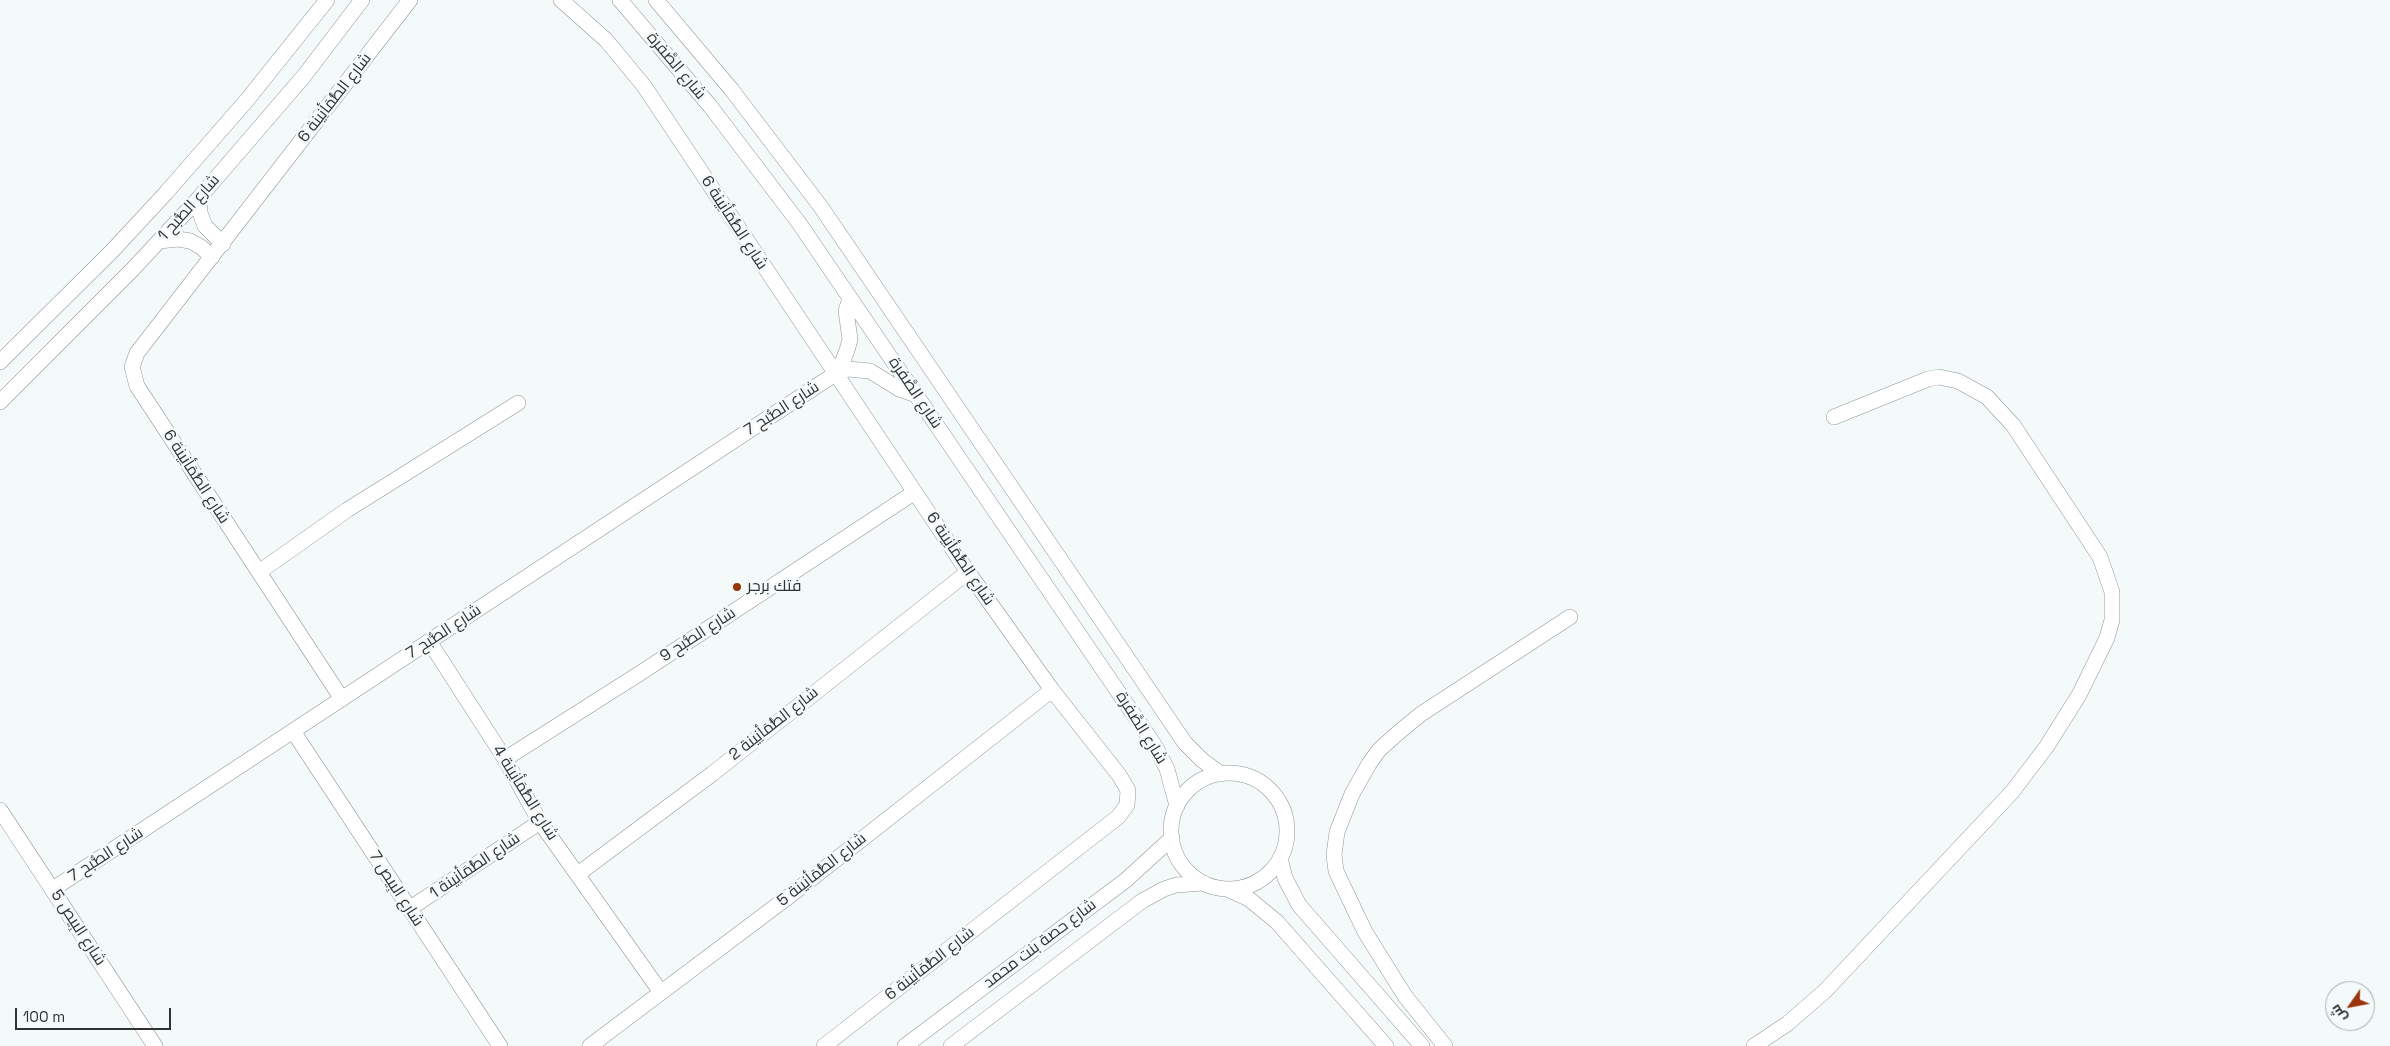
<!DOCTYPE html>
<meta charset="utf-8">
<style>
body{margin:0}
#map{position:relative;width:2390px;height:1046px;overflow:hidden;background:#f4fafa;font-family:"Space Grotesk",Cairo,sans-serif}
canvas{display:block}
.north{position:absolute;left:2325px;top:981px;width:50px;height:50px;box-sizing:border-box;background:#f4fafa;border:1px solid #a6aaaa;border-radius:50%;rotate:237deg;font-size:14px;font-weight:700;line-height:20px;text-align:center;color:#303333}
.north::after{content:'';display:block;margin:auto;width:18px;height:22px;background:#9a340a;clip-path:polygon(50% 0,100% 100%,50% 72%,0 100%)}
.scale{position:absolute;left:15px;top:1008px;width:156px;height:22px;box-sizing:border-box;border:2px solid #303333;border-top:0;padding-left:6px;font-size:15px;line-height:18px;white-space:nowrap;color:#303333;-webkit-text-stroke:4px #f4fafa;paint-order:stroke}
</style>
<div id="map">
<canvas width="2390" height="1046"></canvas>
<div class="north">ش</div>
<div class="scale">100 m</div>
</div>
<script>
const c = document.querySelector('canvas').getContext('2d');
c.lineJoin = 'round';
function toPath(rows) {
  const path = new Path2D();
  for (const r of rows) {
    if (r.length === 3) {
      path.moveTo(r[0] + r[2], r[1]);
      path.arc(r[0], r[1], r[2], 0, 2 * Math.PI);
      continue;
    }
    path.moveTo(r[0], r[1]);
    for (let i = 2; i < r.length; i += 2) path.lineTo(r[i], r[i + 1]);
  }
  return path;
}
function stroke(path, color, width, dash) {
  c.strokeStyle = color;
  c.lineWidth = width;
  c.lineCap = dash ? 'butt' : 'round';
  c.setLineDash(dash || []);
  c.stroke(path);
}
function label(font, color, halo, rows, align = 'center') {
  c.font = font + ' "Space Grotesk",Cairo,sans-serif';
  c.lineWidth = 5;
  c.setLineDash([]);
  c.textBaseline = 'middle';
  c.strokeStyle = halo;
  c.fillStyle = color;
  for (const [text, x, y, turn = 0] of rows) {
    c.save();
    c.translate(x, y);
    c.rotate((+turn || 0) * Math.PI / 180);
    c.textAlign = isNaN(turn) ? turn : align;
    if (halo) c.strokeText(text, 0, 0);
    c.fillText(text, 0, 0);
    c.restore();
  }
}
const minor = toPath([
 [561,0,606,40,644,86,968,572,1052,690,1119,775,1128,790,1127,805,1118,817,824,1046],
 [620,0,710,106,799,223,1155,746,1167,769,1177,806],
 [656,0,731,89,821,207,1185,743,1202,760,1221,774],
 [199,198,200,213,205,226,223,244],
 [159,241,178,239,190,241,201,247,212,257],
 [0,362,112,251,165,194,247,100,327,0],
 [835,374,843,361,848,347,850,339,846,311,850,298],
 [0,402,132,270,199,198,304,76,362,0],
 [259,572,347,510,518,403],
 [429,641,505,759,540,822,660,991],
 [342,699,137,386,132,367,137,353,410,0],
 [293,731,500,1046],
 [505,759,642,672,915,492],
 [1229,831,58],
 [0,810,155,1046],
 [1280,858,1285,878,1299,905,1422,1046],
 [578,874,712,774,968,572],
 [53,889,835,374,848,369,870,371,899,389,916,395],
 [1229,890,1249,899,1277,922,1386,1046],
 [409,909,540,822],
 [590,1046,792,894,1052,690],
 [905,1046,1126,880,1172,838],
 [951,1046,1142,901,1164,889,1176,885,1204,883],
 [1445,1046,1405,996,1365,932,1336,871,1334,855,1337,832,1352,794,1369,764,1379,750,1399,732,1421,714,1570,617],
 [1754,1046,1787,1024,1825,991,2012,792,2047,746,2079,695,2107,638,2112,620,2112,592,2100,557,2013,425,1987,397,1958,381,1939,377,1928,379,1834,417]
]);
const markers = [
 [737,587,5,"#9a340a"]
];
const streetNames = [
 ["شارع الصَّفرة",676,66,50],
 ["شارع الطُّمَأنِينة 6",335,98,-52],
 ["شارع الصُّبح 1",189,208,-48],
 ["شارع الطُّمَأنِينة 6",734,223,57],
 ["شارع الصَّفرة",915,393,56],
 ["شارع الصُّبح 7",782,409,-33],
 ["شارع الطُّمَأنِينة 6",196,477,57],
 ["شارع الطُّمَأنِينة 6",960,559,56],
 ["شارع الصُّبح 7",444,632,-33],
 ["شارع الصُّبح 9",698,635,-33],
 ["شارع الطُّمَأنِينة 2",774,724,-38],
 ["شارع الصَّفرة",1141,728,58],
 ["شارع الطُّمَأنِينة 4",525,793,58],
 ["شارع الصُّبح 7",106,855,-33],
 ["شارع الطُّمَأنِينة 1",475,866,-34],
 ["شارع الطُّمَأنِينة 5",822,870,-38],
 ["شارع البِيص 7",396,889,57],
 ["شارع البِيص 5",78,928,57],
 ["شارع حصة بنت محمد",1040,944,-37],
 ["شارع الطُّمَأنِينة 6",930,964,-38]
];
const poiNames = [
 ["فتك برجر",747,587]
];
stroke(minor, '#909596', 16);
stroke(minor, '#fff', 15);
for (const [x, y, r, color] of markers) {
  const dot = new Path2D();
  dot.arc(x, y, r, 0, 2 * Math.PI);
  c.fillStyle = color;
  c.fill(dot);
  stroke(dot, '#f4fafa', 2);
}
label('16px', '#303333', '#f4fafa', streetNames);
label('16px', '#303333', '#f4fafa', poiNames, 'left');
</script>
